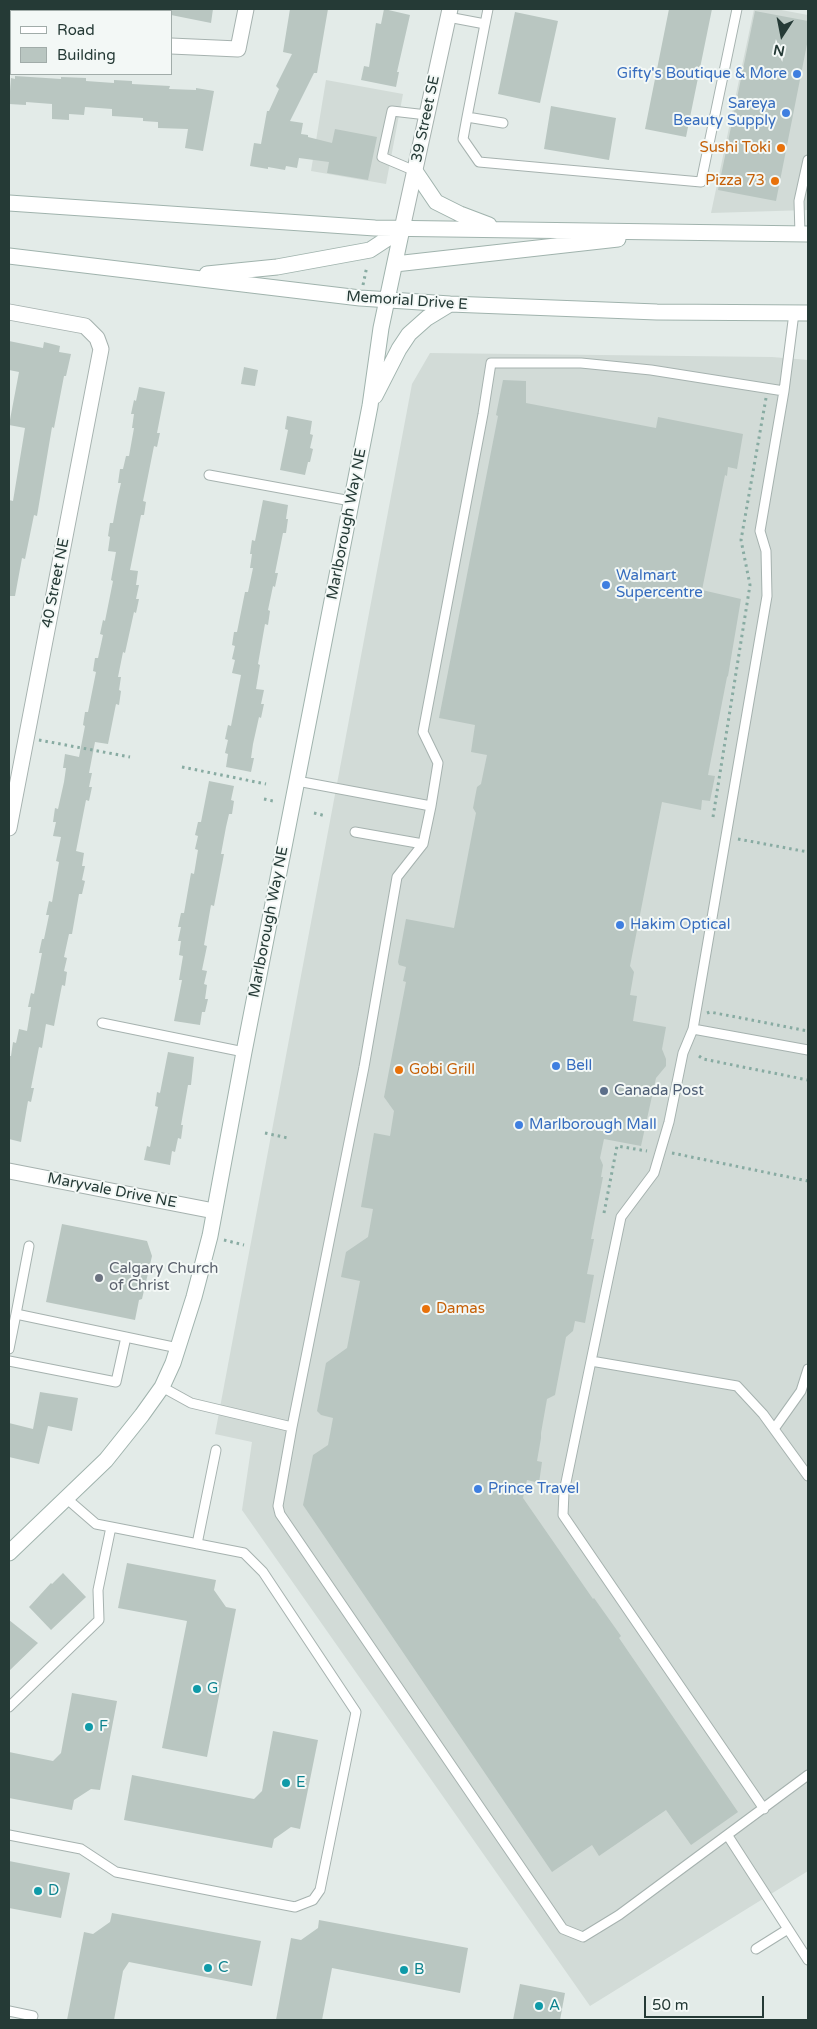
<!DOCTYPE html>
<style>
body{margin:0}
#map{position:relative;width:817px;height:2029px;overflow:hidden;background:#e3ebe8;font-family:"Varela Round",sans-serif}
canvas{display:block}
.frame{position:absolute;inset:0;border:10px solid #253a36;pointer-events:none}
.legend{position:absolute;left:10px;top:10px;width:162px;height:65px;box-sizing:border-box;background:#f3f8f6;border:1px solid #a1aca9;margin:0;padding:6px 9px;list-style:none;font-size:15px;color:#253a36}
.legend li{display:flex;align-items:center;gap:10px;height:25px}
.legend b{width:25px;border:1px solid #a1aca9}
.north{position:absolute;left:757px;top:10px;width:50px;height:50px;-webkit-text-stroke:4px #f3f8f6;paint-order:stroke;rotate:191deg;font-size:14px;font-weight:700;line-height:20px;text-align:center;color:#253a36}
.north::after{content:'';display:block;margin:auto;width:18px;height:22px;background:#253a36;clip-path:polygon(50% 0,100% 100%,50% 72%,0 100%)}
.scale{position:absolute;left:644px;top:1996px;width:120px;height:22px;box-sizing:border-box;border:2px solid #253a36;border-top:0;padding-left:6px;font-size:15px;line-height:18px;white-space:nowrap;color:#253a36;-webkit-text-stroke:4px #f3f8f6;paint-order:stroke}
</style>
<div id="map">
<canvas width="817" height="2029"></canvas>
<div class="frame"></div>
<ul class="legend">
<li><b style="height:6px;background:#fff"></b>Road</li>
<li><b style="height:14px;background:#b9c6c1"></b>Building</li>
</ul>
<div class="north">N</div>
<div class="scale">50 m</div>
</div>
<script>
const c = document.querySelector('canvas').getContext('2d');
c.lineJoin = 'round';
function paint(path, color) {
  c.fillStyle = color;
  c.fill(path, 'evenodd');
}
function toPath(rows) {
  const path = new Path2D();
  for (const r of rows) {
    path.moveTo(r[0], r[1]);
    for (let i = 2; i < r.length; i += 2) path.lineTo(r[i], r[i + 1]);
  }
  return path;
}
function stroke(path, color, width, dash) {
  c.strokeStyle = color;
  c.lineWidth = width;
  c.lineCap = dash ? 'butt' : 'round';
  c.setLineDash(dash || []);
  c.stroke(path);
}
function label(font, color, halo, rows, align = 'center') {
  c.font = font + ' "Varela Round",sans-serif';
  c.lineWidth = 4;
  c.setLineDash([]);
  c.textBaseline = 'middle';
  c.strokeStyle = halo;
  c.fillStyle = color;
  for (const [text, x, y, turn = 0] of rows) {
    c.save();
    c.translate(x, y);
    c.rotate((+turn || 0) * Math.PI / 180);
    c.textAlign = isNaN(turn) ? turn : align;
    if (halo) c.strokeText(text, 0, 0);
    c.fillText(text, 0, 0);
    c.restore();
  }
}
const built = toPath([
 [754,9,776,9,808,15,808,210,711,213],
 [326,80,403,94,386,184,311,171],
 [430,353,772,357,808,360,808,1871,590,2006,242,1510,252,1442,215,1434,412,384]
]);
const building = toPath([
 [170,9,213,9,211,23,171,15],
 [290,9,328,9,317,73,314,73,290,121,303,123,301,134,308,135,308,137,332,143,335,129,377,137,368,180,327,173,329,162,299,158,297,168,286,166,285,170,268,167,268,169,250,166,254,143,261,144,267,111,269,111,279,89,276,86,292,54,283,52],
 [384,9,410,15,397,72,399,72,396,87,361,80,364,66,369,67,376,23,381,24],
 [669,9,712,9,686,137,645,129],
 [755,11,808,21,808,39,776,201,718,190],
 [515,12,558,21,540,103,498,94],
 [15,76,61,79,61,77,86,78,86,81,114,83,114,80,132,81,132,84,170,86,169,89,196,90,196,88,214,91,203,151,185,148,188,129,158,128,158,122,143,121,143,118,112,116,112,109,85,107,84,115,69,114,69,120,52,119,52,104,26,102,26,105,9,104,11,78,15,79],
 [551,106,616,118,609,160,544,149],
 [9,341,43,348,44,342,60,346,59,352,71,354,66,376,64,376,54,428,52,427,37,516,34,515,25,559,22,558,15,596,9,596,9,500,13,501,25,428,9,425,19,372,9,370],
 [244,367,258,370,255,386,241,384],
 [503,380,526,381,526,403,656,428,658,417,743,434,737,469,728,467,727,476,725,475,702,590,741,599,728,676,727,677,708,775,715,776,710,801,702,800,701,810,662,802,630,966,634,972,630,995,637,996,633,1021,666,1027,662,1049,666,1059,666,1066,656,1078,641,1146,604,1139,600,1158,603,1165,601,1177,603,1177,591,1239,594,1239,587,1274,594,1275,585,1323,575,1321,573,1331,566,1337,555,1395,547,1399,541,1433,541,1438,537,1461,542,1462,539,1483,527,1480,523,1498,593,1599,594,1598,621,1636,619,1638,738,1812,691,1845,666,1810,599,1856,592,1845,552,1872,303,1505,313,1455,328,1445,333,1418,321,1415,317,1411,326,1363,347,1348,360,1281,341,1277,346,1252,368,1237,373,1209,361,1207,374,1133,390,1136,394,1111,384,1097,406,982,403,981,406,967,399,965,398,962,406,919,454,928,476,813,473,808,477,787,481,784,487,755,471,752,475,725,439,718,498,416,496,415],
 [139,387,165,392,157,433,160,433,157,447,154,446,143,501,146,502,144,515,141,515,130,570,138,571,136,585,139,585,136,599,139,599,136,613,134,612,125,653,123,652,118,677,121,677,119,690,121,691,119,705,116,704,108,744,95,742,89,773,92,773,89,787,92,787,89,801,86,800,76,851,84,853,82,866,85,866,82,880,85,881,82,894,79,894,72,934,69,934,64,957,67,958,64,971,67,972,65,986,62,985,54,1026,46,1024,42,1048,39,1047,31,1088,34,1088,31,1102,28,1101,21,1142,9,1139,9,1056,11,1056,13,1042,16,1043,19,1029,27,1031,31,1007,28,1007,31,993,34,994,42,953,39,953,42,939,44,939,49,915,46,915,49,901,52,902,59,862,56,861,61,837,53,836,56,822,53,822,55,808,58,809,64,782,66,768,63,768,65,754,79,757,85,726,83,725,85,712,88,712,96,672,93,671,95,658,98,658,103,635,100,634,103,620,105,621,113,581,111,580,116,552,108,551,110,537,108,536,110,523,113,523,118,496,121,483,118,483,120,469,123,469,126,456,129,456,134,428,132,428,134,414,131,414,134,400,136,401],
 [287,416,312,421,310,434,313,435,310,448,313,449,310,462,308,462,305,475,280,470,288,430,285,429],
 [263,500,288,505,286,519,288,519,286,533,283,533,275,573,278,573,275,587,273,586,268,610,270,611,268,625,265,624,258,664,260,665,256,689,264,690,261,704,264,704,261,718,259,717,253,744,251,758,254,758,251,772,226,767,228,754,225,753,228,740,225,739,228,725,231,726,241,675,232,673,235,660,232,659,235,646,232,645,234,632,237,632,245,592,248,592,253,568,250,568,252,554,250,554,252,540,255,541],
 [209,781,234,786,231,800,234,801,232,814,229,814,226,827,221,854,224,854,214,906,211,905,204,945,207,946,202,970,207,971,204,984,207,985,205,999,208,999,205,1012,202,1012,200,1025,174,1021,182,980,179,980,183,956,179,955,181,941,178,941,181,927,178,927,181,913,184,913,191,873,194,874,198,850,195,849,198,836,195,835,198,822,201,822],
 [168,1052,194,1057,191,1085,188,1085,181,1125,183,1125,181,1139,178,1138,175,1152,172,1151,170,1165,144,1160,147,1146,150,1147,158,1107,155,1106,157,1092,160,1093],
 [62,1224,147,1241,152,1256,142,1299,139,1300,135,1320,46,1302],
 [40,1392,78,1398,72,1431,48,1426,39,1464,9,1457,9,1423,33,1429],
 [127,1563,216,1580,214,1590,226,1607,236,1609,207,1757,162,1748,187,1621,118,1608],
 [63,1573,86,1597,51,1630,29,1607,51,1583,52,1584],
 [9,1620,38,1643,9,1671],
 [72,1693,117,1701,100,1790,91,1789,74,1800,72,1810,9,1798,9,1752,53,1761,61,1753],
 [273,1731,318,1740,300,1829,291,1827,274,1839,272,1848,124,1820,132,1775,254,1799,262,1791],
 [9,1861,70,1873,61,1918,9,1908],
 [112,1913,261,1941,252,1986,129,1962,123,1971,114,2020,67,2020,84,1932,93,1934,110,1922],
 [319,1920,468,1948,460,1993,332,1968,322,2020,276,2020,291,1938,301,1940,318,1928],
 [520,1984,565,1993,560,2020,513,2020]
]);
const path = toPath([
 [363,285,367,266],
 [39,740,130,757],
 [182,767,266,784],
 [264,799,273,801],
 [314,813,326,816],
 [713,817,750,585,741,540,766,398],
 [738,839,808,852],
 [707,1013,710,1012,808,1031],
 [699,1056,703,1059,808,1080],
 [265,1133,288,1138],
 [672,1153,808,1181],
 [604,1213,617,1146,647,1151],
 [224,1240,244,1245]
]);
const lane = toPath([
 [448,17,485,24,488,9],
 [485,24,467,117,503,123],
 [467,117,463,139,479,162,701,182,737,9],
 [415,171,382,157,392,111,427,115],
 [800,234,799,201,808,160],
 [209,475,351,501],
 [297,781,431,806,423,844,397,877,364,1067,292,1427,278,1506,280,1514,563,1929,583,1937,619,1915,808,1775],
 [431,806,438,763,423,732,483,414,491,363,581,363,651,370,784,391,794,313],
 [355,832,423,844],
 [102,1023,244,1052],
 [693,1029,767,596,766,551,760,531,784,391],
 [808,1050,693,1029,683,1053,669,1122,654,1173,621,1217,591,1361,737,1386,763,1414,808,1476],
 [16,1314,29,1246],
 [9,1349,16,1314,178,1348],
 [9,1361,116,1382,126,1337],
 [591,1361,564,1492,563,1515,764,1809],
 [162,1387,191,1403,292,1427],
 [774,1429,801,1391,808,1369],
 [197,1544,216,1450],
 [9,1707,99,1620,98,1590,111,1527],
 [9,1835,81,1849,116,1872,295,1907,313,1900,320,1890,356,1712,263,1572,244,1553,96,1524,66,1498],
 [728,1836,808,1960],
 [756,1949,788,1929],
 [9,2011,33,2016]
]);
const street = toPath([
 [9,38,11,38],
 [171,46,238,49,246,9],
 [402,229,450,9],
 [9,312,85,326,97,338,101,349,9,828],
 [9,1171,214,1211]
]);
const secondary = toPath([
 [415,171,436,202,460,214,489,225],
 [9,203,375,228,808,234],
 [9,256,360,298,450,304,657,312,808,313],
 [395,264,618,239],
 [207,274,277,267,370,250,402,229],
 [375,396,399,349,409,334,427,318,450,304],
 [9,1553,106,1460,142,1415,162,1387,173,1363,194,1297,210,1236,244,1052,370,406,381,328,402,229]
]);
const markers = [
 [797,74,5,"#3f7fe0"],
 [786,113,5,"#3f7fe0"],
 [781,148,5,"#e8710a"],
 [775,181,5,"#e8710a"],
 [606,585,5,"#3f7fe0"],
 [620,925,5,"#3f7fe0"],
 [556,1066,5,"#3f7fe0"],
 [399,1070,5,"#e8710a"],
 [604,1091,5,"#5c6f8a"],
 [519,1125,5,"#3f7fe0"],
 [99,1278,5,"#6b7280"],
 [426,1309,5,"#e8710a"],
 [478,1489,5,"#3f7fe0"],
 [197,1689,5,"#0f9aa8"],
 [89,1727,5,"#0f9aa8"],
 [286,1783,5,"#0f9aa8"],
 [38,1891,5,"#0f9aa8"],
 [208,1968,5,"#0f9aa8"],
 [404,1970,5,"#0f9aa8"],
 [539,2006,5,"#0f9aa8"]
];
const shopNames = [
 ["Gifty's Boutique & More",787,74,"right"],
 ["Sareya",776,104,"right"],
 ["Beauty Supply",776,121,"right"],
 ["Walmart",616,576],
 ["Supercentre",616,593],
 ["Hakim Optical",630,925],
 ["Bell",566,1066],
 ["Marlborough Mall",529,1125],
 ["Prince Travel",488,1489]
];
const streetNames = [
 ["39 Street SE",426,119,-78],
 ["Memorial Drive E",407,301,4],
 ["Marlborough Way NE",347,524,-79],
 ["40 Street NE",56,583,-79],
 ["Marlborough Way NE",269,922,-79],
 ["Maryvale Drive NE",112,1191,11]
];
const foodNames = [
 ["Sushi Toki",771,148],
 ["Pizza 73",765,181],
 ["Gobi Grill",409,1070,"left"],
 ["Damas",436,1309,"left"]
];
const serviceNames = [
 ["Canada Post",614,1091]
];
const worshipNames = [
 ["Calgary Church",109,1269],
 ["of Christ",109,1286]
];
const cultureNames = [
 ["G",207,1689],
 ["F",99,1727],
 ["E",296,1783],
 ["D",48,1891],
 ["C",218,1968],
 ["B",414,1970],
 ["A",549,2006]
];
paint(built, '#d2dbd7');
paint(building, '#b9c6c1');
stroke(lane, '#a6b2af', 11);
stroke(street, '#a6b2af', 17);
stroke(secondary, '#a0b3ad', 17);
stroke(path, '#88aba2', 3, [2.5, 4]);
stroke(lane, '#fff', 9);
stroke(street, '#fff', 15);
stroke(secondary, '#fff', 15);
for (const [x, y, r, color] of markers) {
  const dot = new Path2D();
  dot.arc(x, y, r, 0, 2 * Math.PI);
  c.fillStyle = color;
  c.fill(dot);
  stroke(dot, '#f3f8f6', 2);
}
label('15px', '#366cbe', '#f3f8f6', shopNames, 'left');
label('15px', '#253a36', '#f3f8f6', streetNames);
label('15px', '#c56008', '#f3f8f6', foodNames, 'right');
label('15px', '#4e5e75', '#f3f8f6', serviceNames, 'left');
label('15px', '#5b616d', '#f3f8f6', worshipNames, 'left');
label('15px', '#0d838f', '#f3f8f6', cultureNames, 'left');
</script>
